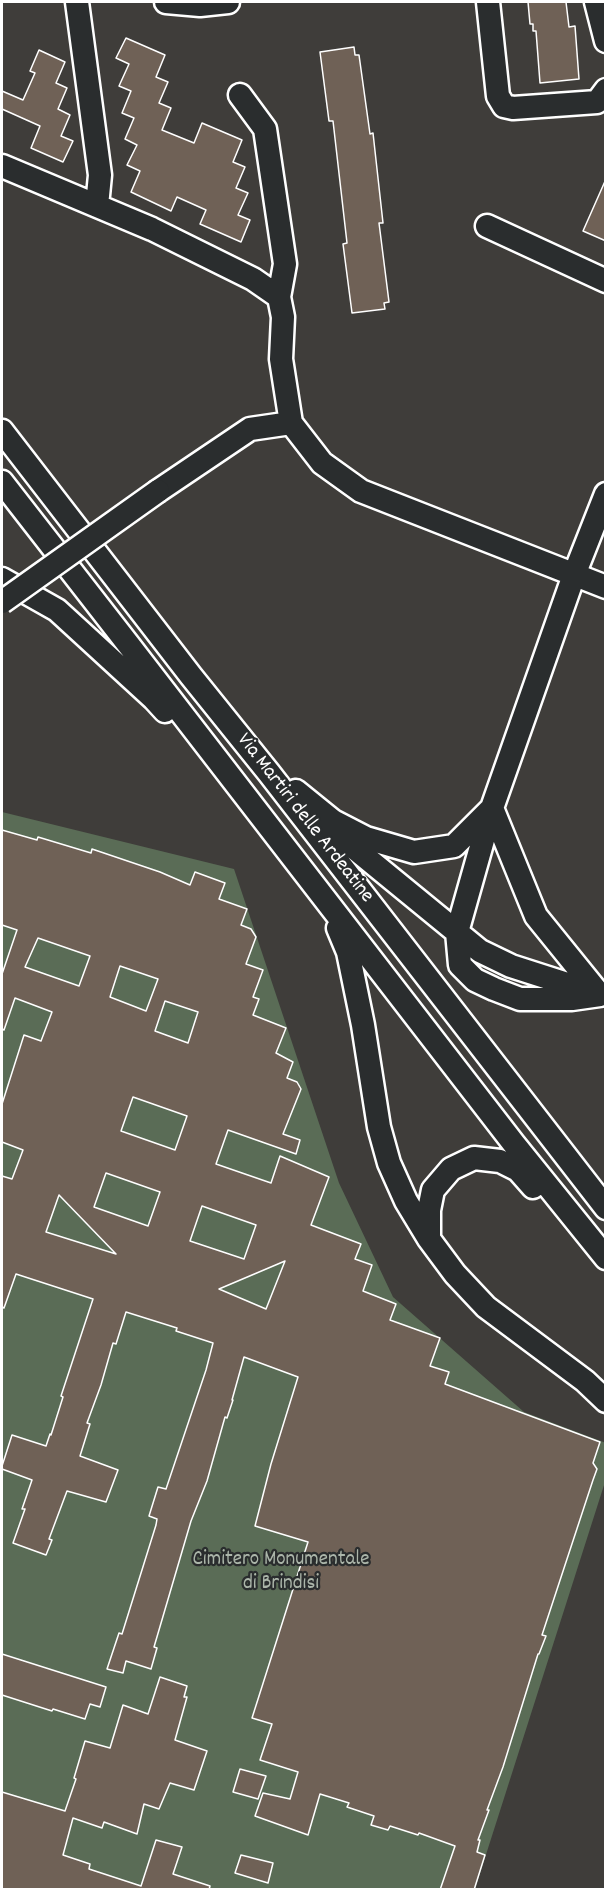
<!DOCTYPE html>
<style>
body{margin:0}
#map{position:relative;width:607px;height:1891px;overflow:hidden;background:#3f3d3a;font-family:Dekko,sans-serif}
canvas{display:block}
.frame{position:absolute;inset:0;border:3px solid #fff;pointer-events:none}
</style>
<div id="map">
<canvas width="607" height="1891"></canvas>
<div class="frame"></div>
</div>
<script>
const c = document.querySelector('canvas').getContext('2d');
c.lineJoin = 'round';
function paint(path, color) {
  c.fillStyle = color;
  c.fill(path, 'evenodd');
}
function toPath(rows) {
  const path = new Path2D();
  for (const r of rows) {
    path.moveTo(r[0], r[1]);
    for (let i = 2; i < r.length; i += 2) path.lineTo(r[i], r[i + 1]);
  }
  return path;
}
function stroke(path, color, width, dash) {
  c.strokeStyle = color;
  c.lineWidth = width;
  c.lineCap = dash ? 'butt' : 'round';
  c.setLineDash(dash || []);
  c.stroke(path);
}
function label(font, color, halo, rows, align = 'center') {
  c.font = font + ' Dekko,sans-serif';
  c.lineWidth = 4.5;
  c.setLineDash([]);
  c.textBaseline = 'middle';
  c.strokeStyle = halo;
  c.fillStyle = color;
  for (const [text, x, y, turn = 0] of rows) {
    c.save();
    c.translate(x, y);
    c.rotate((+turn || 0) * Math.PI / 180);
    c.textAlign = isNaN(turn) ? turn : align;
    if (halo) c.strokeText(text, 0, 0);
    c.fillText(text, 0, 0);
    c.restore();
  }
}
const green = toPath([
 [2,812,234,869,339,1183,393,1297,524,1412,606,1443,605,1482,475,1889,2,1890]
]);
const building = toPath([
 [528,2,566,2,569,27,575,26,579,79,540,83,536,31,533,31,533,24,530,24,528,2],
 [126,38,165,55,156,77,168,82,159,103,171,108,162,130,194,143,202,123,242,140,233,162,245,167,236,188,248,193,238,215,250,220,241,242,200,224,206,210,177,197,171,211,131,192,140,171,127,165,137,145,125,139,134,118,122,113,131,91,119,86,129,64,116,58,126,38],
 [354,47,355,55,359,55,370,134,373,133,383,223,379,223,389,302,384,303,385,309,352,313,343,244,347,243,333,121,329,121,320,52,354,47],
 [39,50,65,62,56,83,67,88,58,109,70,115,61,136,73,141,63,162,31,148,40,126,2,109,2,91,23,100,35,73,30,71,39,50],
 [606,179,606,241,583,231,606,179],
 [2,830,37,840,38,837,91,853,92,849,160,872,190,885,195,872,225,883,219,899,247,909,241,925,251,929,256,937,246,964,263,970,253,997,259,999,253,1015,286,1028,276,1053,293,1062,287,1078,297,1082,301,1089,283,1134,300,1140,296,1154,228,1130,216,1164,271,1183,280,1156,329,1177,311,1225,361,1244,355,1259,372,1265,363,1291,396,1304,390,1320,440,1338,430,1366,449,1372,445,1384,600,1442,593,1463,597,1469,593,1480,542,1635,546,1636,539,1654,538,1654,503,1767,487,1810,489,1810,478,1840,480,1840,477,1852,485,1855,474,1890,440,1890,455,1846,419,1833,418,1835,390,1826,388,1830,371,1825,374,1816,347,1807,349,1803,320,1794,308,1835,255,1816,263,1793,290,1799,298,1772,260,1760,272,1724,252,1718,308,1542,255,1526,271,1464,298,1377,244,1357,232,1400,233,1400,227,1418,225,1417,207,1481,191,1521,154,1647,157,1648,151,1669,126,1661,123,1673,107,1669,119,1633,122,1634,156,1525,157,1519,149,1516,158,1487,166,1489,206,1370,213,1343,176,1331,177,1328,126,1312,116,1344,113,1343,101,1385,87,1423,90,1424,80,1456,118,1470,106,1502,67,1491,49,1539,52,1540,46,1555,13,1543,25,1509,22,1509,32,1480,2,1469,2,1466,12,1435,46,1446,50,1434,51,1435,63,1397,61,1396,93,1299,16,1274,4,1308,2,1307,2,1176,12,1179,23,1150,2,1142,2,1104,24,1035,41,1041,52,1012,15,998,4,1030,2,1029,2,974,17,930,2,925,2,830],
 [38,938,90,956,79,986,25,967,38,938],
 [120,966,158,979,146,1011,110,997,120,966],
 [165,1001,198,1012,188,1043,155,1031,165,1001],
 [133,1097,187,1116,175,1150,121,1131,133,1097],
 [106,1173,160,1192,148,1226,94,1207,106,1173],
 [59,1195,116,1254,46,1232,59,1195],
 [202,1206,256,1225,244,1259,190,1241,202,1206],
 [285,1261,266,1309,219,1289,285,1261],
 [2,1654,106,1687,100,1707,90,1704,85,1719,53,1709,52,1711,2,1695,2,1654],
 [160,1677,187,1686,184,1697,187,1697,175,1740,207,1751,194,1790,170,1783,159,1809,144,1804,137,1834,104,1822,102,1828,73,1818,63,1855,90,1864,89,1869,141,1886,156,1840,182,1847,173,1874,210,1886,209,1890,2,1890,2,1792,65,1811,76,1779,74,1778,85,1741,110,1748,123,1705,148,1714,160,1677],
 [240,1769,266,1776,258,1799,233,1792,240,1769],
 [241,1855,273,1863,268,1883,235,1873,241,1855]
]);
const minor = toPath([
 [77,2,100,175,97,206],
 [166,2,200,5,228,2],
 [488,2,498,96,504,106,513,108,597,102,606,90],
 [596,2,606,41],
 [240,95,265,129,285,264,279,297,283,317,281,359,291,423,322,463,361,491,606,587],
 [2,166,152,229,253,279,279,297],
 [487,226,606,281],
 [2,431,191,676,269,773,606,1208],
 [2,482,128,644,514,1144,606,1258],
 [158,491,250,429,291,423],
 [2,579,57,610,154,699,165,711],
 [296,791,333,821,366,838,414,852,454,846,491,809],
 [492,808,536,916,600,995],
 [333,821,353,847,480,951,511,966,592,992],
 [338,928,348,952,363,1025,379,1127,389,1163,406,1201,429,1239,455,1274,486,1307,585,1381,606,1401],
 [600,995,572,999,520,999,494,989,475,980,460,965,457,932,492,808,574,575,606,494],
 [429,1238,429,1210,433,1190,451,1169,474,1158,500,1161,518,1170,533,1187]
]);
const minorBridge = toPath([
 [2,602,158,491]
]);
const streetNames = [
 ["Via Martiri delle Ardeatine",304,819,52]
];
const parkNames = [
 ["Cimitero Monumentale",281,1561],
 ["di Brindisi",281,1585]
];
paint(green, '#5a6c56');
paint(building, '#6f6156');
stroke(building, '#fff', 1.5);
stroke(minor, '#fff', 27);
stroke(minor, '#2a2d2e', 22);
stroke(minorBridge, '#fff', 27, []);
stroke(minorBridge, '#2a2d2e', 22);
label('21px', '#fff', '#2a2d2e', streetNames);
label('21px', '#acb6aa', '#2a2d2e', parkNames);
</script>
